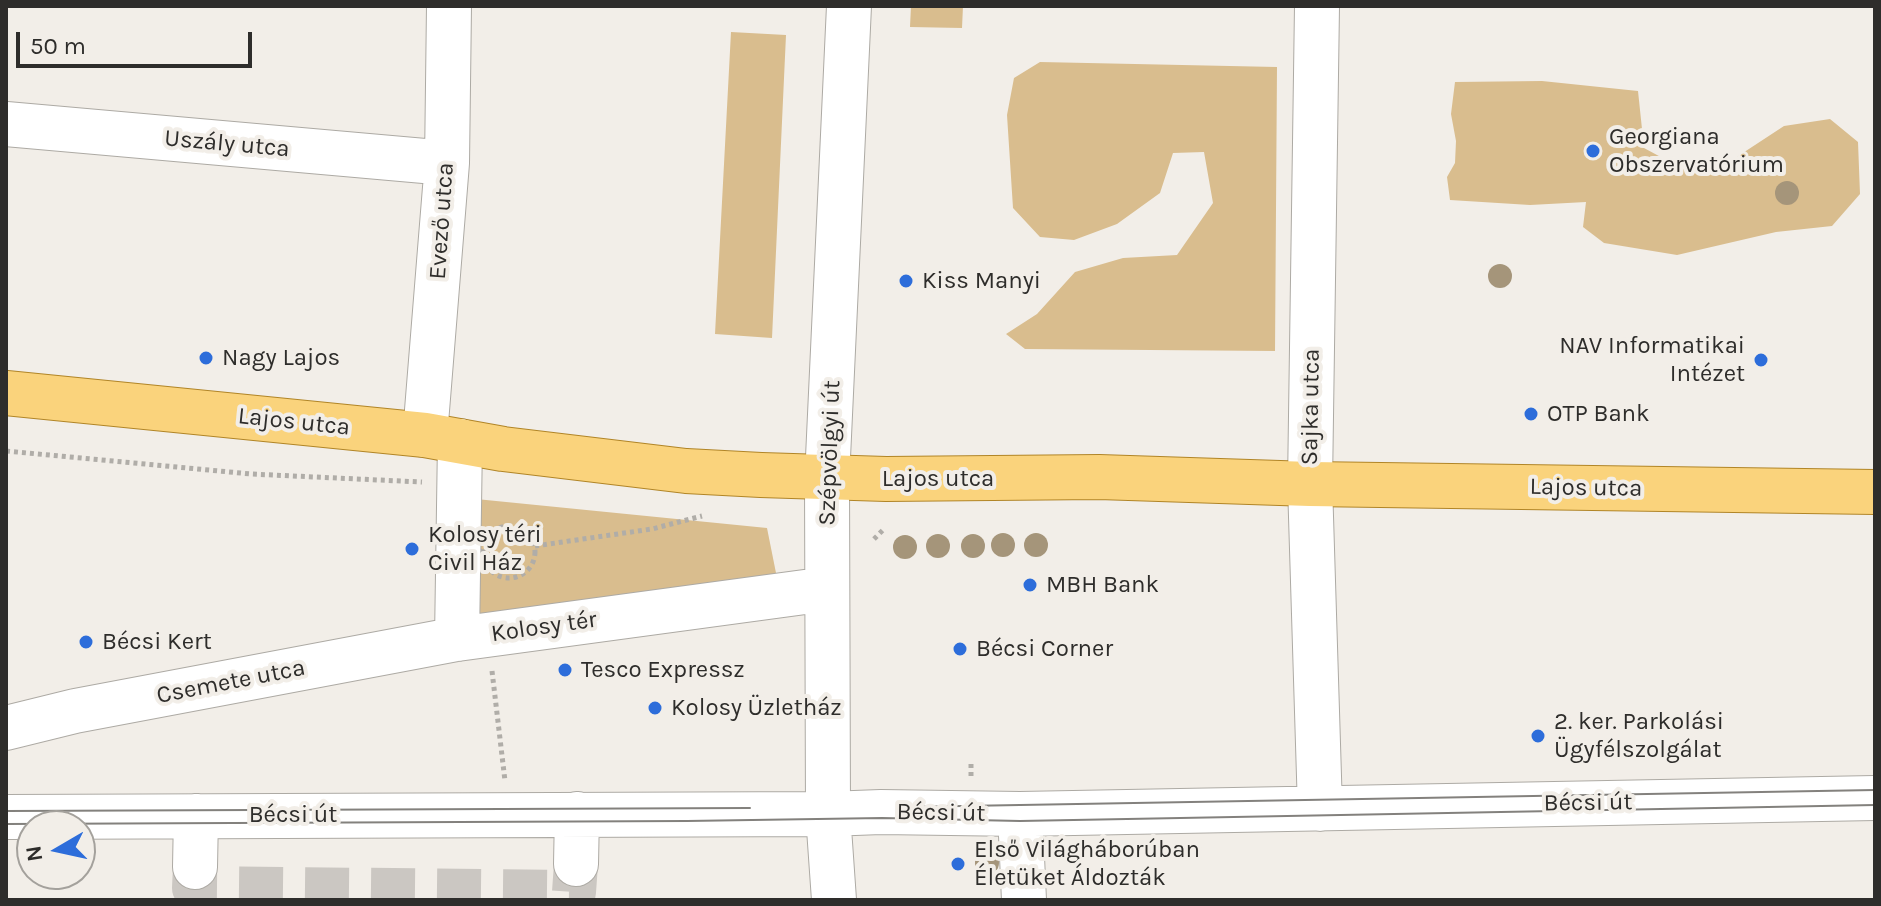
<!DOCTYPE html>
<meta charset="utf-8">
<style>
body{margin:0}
#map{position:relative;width:1881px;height:906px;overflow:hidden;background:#f2eee8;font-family:Karla,sans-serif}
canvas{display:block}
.frame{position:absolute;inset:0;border:8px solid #2e2d2b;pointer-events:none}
.north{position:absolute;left:16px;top:810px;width:80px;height:80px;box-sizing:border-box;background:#f2eee8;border:2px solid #a4a19c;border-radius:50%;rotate:261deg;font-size:22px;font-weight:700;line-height:32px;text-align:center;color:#2e2d2b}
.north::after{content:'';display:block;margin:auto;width:28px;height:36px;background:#2d6dda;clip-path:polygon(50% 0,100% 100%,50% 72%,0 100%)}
.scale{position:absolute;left:16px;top:32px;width:236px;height:36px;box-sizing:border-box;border:4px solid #2e2d2b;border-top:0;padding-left:10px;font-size:24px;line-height:28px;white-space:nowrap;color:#2e2d2b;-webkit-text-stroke:6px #f2eee8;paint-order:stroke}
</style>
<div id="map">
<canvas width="1881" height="906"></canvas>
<div class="frame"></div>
<div class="north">N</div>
<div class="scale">50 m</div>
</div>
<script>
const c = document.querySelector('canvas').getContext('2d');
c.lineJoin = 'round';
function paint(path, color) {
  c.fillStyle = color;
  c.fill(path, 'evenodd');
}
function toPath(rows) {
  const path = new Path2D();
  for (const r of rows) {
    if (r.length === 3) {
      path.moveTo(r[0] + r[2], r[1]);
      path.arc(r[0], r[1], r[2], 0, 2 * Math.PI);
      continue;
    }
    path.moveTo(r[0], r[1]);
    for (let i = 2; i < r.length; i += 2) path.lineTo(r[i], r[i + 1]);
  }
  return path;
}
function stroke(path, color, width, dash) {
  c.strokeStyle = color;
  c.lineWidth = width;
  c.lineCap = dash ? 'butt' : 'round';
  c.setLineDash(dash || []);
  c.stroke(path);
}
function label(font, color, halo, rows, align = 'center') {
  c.font = font + ' Karla,sans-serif';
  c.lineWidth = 8;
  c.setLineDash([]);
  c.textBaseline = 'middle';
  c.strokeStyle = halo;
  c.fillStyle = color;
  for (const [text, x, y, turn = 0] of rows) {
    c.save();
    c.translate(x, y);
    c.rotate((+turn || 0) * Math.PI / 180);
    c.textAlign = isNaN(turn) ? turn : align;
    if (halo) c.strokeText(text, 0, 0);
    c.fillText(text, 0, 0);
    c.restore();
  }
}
const green = toPath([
 [911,6,963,6,962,28,910,27],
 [731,32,786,35,772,338,715,334],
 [1040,62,1277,67,1275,351,1025,349,1006,334,1037,314,1075,272,1123,258,1177,255,1213,203,1204,152,1173,153,1160,193,1117,224,1074,240,1040,237,1013,208,1007,115,1014,78],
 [1542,81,1638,91,1644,148,1683,169,1726,164,1784,126,1830,119,1858,142,1860,194,1832,226,1776,232,1677,255,1604,243,1583,227,1586,202,1530,205,1450,200,1447,177,1455,163,1456,141,1451,114,1455,82],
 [466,498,767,528,779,588,478,629]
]);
const minorTunnel = toPath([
 [195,867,194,888,574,892,576,864]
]);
const path = toPath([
 [6,451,251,474,422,482],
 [509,552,26],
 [874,539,885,528],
 [535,546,652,529,702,516],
 [492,671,505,781],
 [971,764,971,778]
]);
const minor = toPath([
 [1317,6,1310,484,1320,809],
 [6,124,447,163],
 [425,435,447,163,449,6],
 [457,639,460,441],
 [6,728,75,711,457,639,827,589],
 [1020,814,1024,900],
 [6,817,828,814,881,812,1020,814,1875,798],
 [576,864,577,814],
 [195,867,196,816],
 [834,900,828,814,827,479,849,6]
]);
const major = toPath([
 [6,393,425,435,503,449,686,471,761,475,886,479,1099,477,1310,484,1875,492]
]);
const tram = toPath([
 [906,807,1875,790],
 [6,811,750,808],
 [6,824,687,821,882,818,1020,821,1875,805]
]);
const trees = [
 [1787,193],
 [1500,276],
 [1003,545],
 [1036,545],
 [938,546],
 [973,546],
 [905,547],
 [987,863]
];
const markers = [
 [1593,151,8,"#2d6dda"],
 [906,281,8,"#2d6dda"],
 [206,358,8,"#2d6dda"],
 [1761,360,8,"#2d6dda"],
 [1531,414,8,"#2d6dda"],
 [412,549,8,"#2d6dda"],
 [1030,585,8,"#2d6dda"],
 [86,642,8,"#2d6dda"],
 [960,649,8,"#2d6dda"],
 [565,670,8,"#2d6dda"],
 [655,708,8,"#2d6dda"],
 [1538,736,8,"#2d6dda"],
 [958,864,8,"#2d6dda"]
];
const poiNames = [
 ["Georgiana",1609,137],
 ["Obszervatórium",1609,165],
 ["Kiss Manyi",922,281],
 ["NAV Informatikai",1745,346,"right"],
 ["Intézet",1745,374,"right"],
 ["Nagy Lajos",222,358],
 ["OTP Bank",1547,414],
 ["Kolosy téri",428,535],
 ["Civil Ház",428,563],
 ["MBH Bank",1046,585],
 ["Bécsi Kert",102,642],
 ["Bécsi Corner",976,649],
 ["Tesco Expressz",581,670],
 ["Kolosy Üzletház",671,708],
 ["2. ker. Parkolási",1554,722],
 ["Ügyfélszolgálat",1554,750],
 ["Első Világháborúban",974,850],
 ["Életüket Áldozták",974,878]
];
const streetNames = [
 ["Uszály utca",227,144,5],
 ["Evező utca",442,221,-86],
 ["Sajka utca",1311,407,-89],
 ["Lajos utca",294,422,6],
 ["Szépvölgyi út",830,453,-88],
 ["Lajos utca",938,479],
 ["Lajos utca",1586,488,1],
 ["Kolosy tér",544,627,-8],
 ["Csemete utca",231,682,-11],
 ["Bécsi út",1588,803,-1],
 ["Bécsi út",941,813,1],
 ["Bécsi út",293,815]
];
paint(green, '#d9bd8e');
stroke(minorTunnel, '#cbc7c2', 44, [44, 22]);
stroke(minor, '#adaaa4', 46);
stroke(major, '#b18527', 46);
stroke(path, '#b0ada8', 5, [4, 4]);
stroke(minor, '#fff', 44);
stroke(major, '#fad37c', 44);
stroke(tram, '#83817d', 2);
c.fillStyle = '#a5957a';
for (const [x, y] of trees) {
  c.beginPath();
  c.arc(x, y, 12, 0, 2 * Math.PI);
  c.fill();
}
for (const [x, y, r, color] of markers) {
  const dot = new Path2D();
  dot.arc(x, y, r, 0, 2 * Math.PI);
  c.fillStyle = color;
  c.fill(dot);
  stroke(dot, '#f2eee8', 3);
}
label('24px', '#2e2d2b', '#f2eee8', poiNames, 'left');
label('24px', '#2e2d2b', '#f2eee8', streetNames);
</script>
